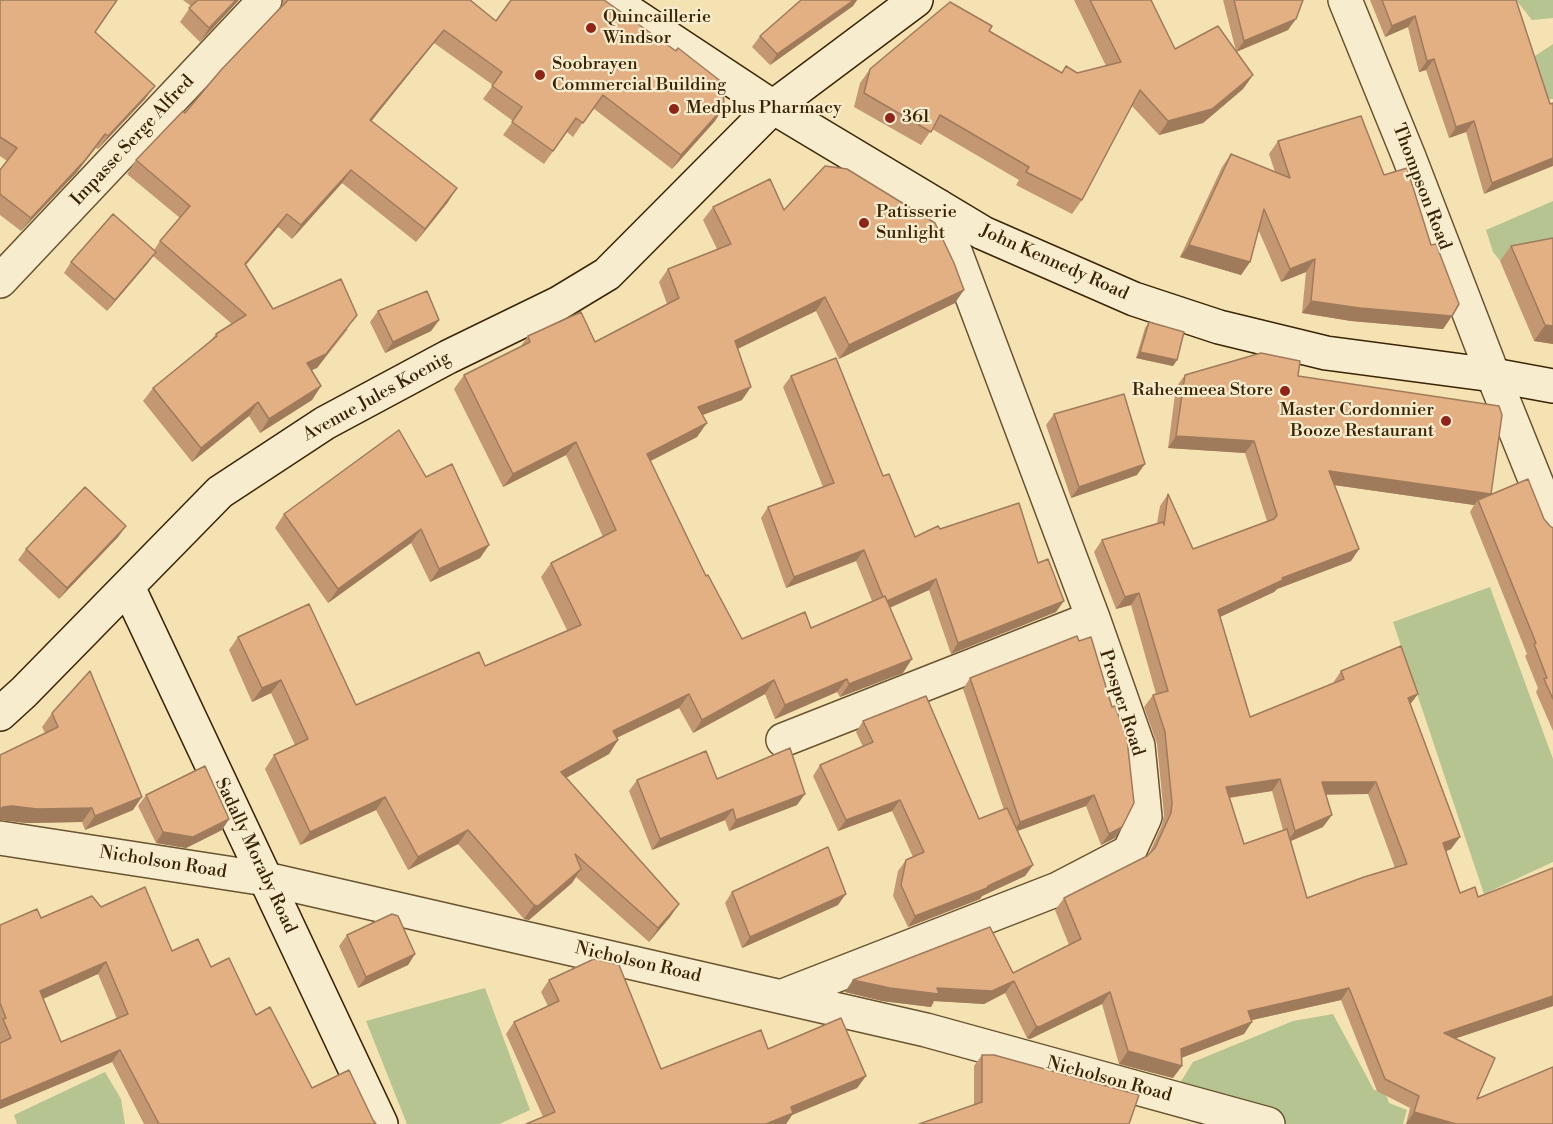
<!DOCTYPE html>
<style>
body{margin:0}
canvas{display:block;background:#f5e2b3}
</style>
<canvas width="1553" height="1124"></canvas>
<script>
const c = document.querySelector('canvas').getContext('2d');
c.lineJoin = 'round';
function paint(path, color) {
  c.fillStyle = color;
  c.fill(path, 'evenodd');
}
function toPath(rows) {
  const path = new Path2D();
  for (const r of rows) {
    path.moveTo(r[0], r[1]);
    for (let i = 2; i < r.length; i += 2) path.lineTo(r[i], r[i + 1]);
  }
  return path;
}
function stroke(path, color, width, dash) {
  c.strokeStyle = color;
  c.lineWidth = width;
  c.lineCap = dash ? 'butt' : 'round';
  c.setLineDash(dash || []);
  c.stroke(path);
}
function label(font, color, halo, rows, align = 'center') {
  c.font = font + ' "Libre Bodoni",serif';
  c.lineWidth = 4.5;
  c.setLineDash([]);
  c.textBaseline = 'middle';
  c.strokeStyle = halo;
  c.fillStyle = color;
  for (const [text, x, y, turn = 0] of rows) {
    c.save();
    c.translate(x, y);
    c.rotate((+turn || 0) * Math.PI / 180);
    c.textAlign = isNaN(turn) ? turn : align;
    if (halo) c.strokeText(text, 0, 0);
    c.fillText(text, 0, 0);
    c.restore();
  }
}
const green = toPath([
 [1516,0,1553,0,1553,18,1532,20],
 [1553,44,1553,99,1539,100,1535,73,1535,56],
 [1553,201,1553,278,1512,275,1493,252,1486,230],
 [1490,587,1553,759,1553,862,1484,894,1393,622],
 [485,988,530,1110,499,1124,407,1124,366,1021],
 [1333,1014,1374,1090,1385,1092,1389,1103,1407,1110,1403,1124,1285,1124,1175,1091,1193,1062,1293,1021],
 [105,1072,121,1099,125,1124,17,1124,14,1115]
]);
const street = toPath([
 [1345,0,1409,157,1493,375,1553,524],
 [0,281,265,0],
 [783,740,1093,618],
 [0,838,266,879,926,1030,1268,1124],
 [783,996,1058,889,1129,852,1145,817,1138,746,1093,618,938,206]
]);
const secondary = toPath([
 [611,0,773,107,983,233,1134,299,1219,327,1326,353,1493,375,1553,386],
 [128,587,381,1124],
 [0,714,24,692,220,492,325,423,448,357,559,303,607,274,773,107,916,0]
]);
const wall = toPath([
 [0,0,95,32,145,99,98,149,96,148,77,172,21,231,0,215,0,170,7,161,0,156],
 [183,0,239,0,200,42,180,22,191,6],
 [283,0,470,0,496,21,715,121,672,169,593,108,573,137,567,132,544,164,503,135,513,121,483,99,493,85,434,43,371,121,448,202,416,242,342,183,292,239,278,227,246,265,273,309,348,329,317,368,311,370,321,386,312,400,260,433,249,416,192,462,143,401,153,388,211,340,216,334,232,324,153,256,107,311,64,273,71,262,154,250,160,241,180,218,127,174,136,160,185,113,282,5],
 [801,0,857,0,853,6,770,65,752,47,760,36],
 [1074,0,1151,0,1175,49,1236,51,1223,0,1303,0,1288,30,1236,52,1253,75,1243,89,1203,123,1159,135,1132,106,1082,200,1072,214,1016,185,1019,180,932,129,921,145,854,107,860,83,870,69,989,31,1061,73,1066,66,1077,73,1106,66],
 [1370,0,1516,0,1550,104,1484,194,1466,132,1449,138,1426,70,1419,72,1408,27,1385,37],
 [1278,141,1384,175,1452,316,1443,329,1351,321,1302,313,1306,272,1281,282,1258,229,1250,262,1241,275,1180,257,1222,167,1231,154,1275,172,1269,154],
 [713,207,784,210,955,303,839,359,816,311,737,349,742,400,703,415,697,437,650,461,706,576,742,639,811,628,872,601,856,561,786,588,761,518,768,507,823,487,783,387,791,376,883,476,915,537,940,529,1038,563,1056,612,951,654,929,590,890,608,903,673,840,697,837,692,775,719,765,694,693,733,679,708,617,738,618,740,609,754,566,778,679,904,670,917,649,942,576,877,572,883,529,920,524,919,458,844,408,870,376,810,300,845,265,769,274,755,295,745,271,693,252,702,229,650,238,637,356,705,485,666,567,630,541,577,551,563,603,537,566,455,503,487,454,389,464,375,521,346,528,336,595,342,667,304,659,282,668,269,717,249,703,220],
 [1553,238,1553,344,1534,341,1500,261,1511,246],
 [378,311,439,320,431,331,385,353,370,322],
 [1149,322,1177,360,1173,366,1136,358,1145,328],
 [1185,375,1298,376,1490,495,1544,519,1550,526,1553,528,1553,731,1536,692,1538,688,1525,656,1527,654,1470,512,1474,505,1334,485,1359,549,1351,561,1277,589,1274,592,1220,617,1250,717,1333,683,1341,671,1410,705,1451,849,1446,851,1460,893,1478,897,1553,1006,1456,1038,1477,1099,1553,1124,1406,1124,1410,1108,1377,1091,1341,1000,1252,1020,1244,1034,1181,1058,1173,1078,1119,1064,1102,1004,1030,1039,1027,1038,1005,993,984,1004,934,1001,931,1007,882,1001,845,992,853,980,1013,973,1069,945,1055,910,1064,898,1147,856,1149,854,1162,825,1164,815,1157,744,1144,707,1153,695,1156,694,1131,605,1116,609,1094,552,1102,540,1157,523,1160,506,1168,494,1193,549,1267,521,1245,453,1168,448,1176,387],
 [1272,791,1283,830,1244,844,1230,798],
 [1326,794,1368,794,1395,868,1307,898,1291,841,1323,827],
 [1054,414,1137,475,1071,498,1046,425],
 [426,477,489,545,480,558,430,582,411,543,328,603,275,528,284,514],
 [126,526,118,537,59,599,18,560,26,549],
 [1077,636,1122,827,1115,838,1101,845,1086,806,1017,831,1033,865,1025,876,982,896,980,899,908,927,893,896,898,871,906,860,913,857,892,811,838,831,813,776,820,765,863,747,856,732,863,721,979,819,1004,810,963,689,970,678],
 [52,713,133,810,85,830,82,822,27,823,0,820,0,755,45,733,42,727],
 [717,779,797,805,729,831,725,820,652,850,629,791,637,780],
 [146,795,229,819,222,830,186,848,156,843,138,806],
 [732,892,838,905,742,948,725,903],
 [101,907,172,951,211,967,256,1015,312,1088,373,1120,376,1124,144,1124,112,1062,0,1109,0,925],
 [98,974,117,1019,61,1042,43,998],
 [347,935,415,954,408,965,358,988,339,946],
 [549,980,661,1069,768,1049,866,1076,857,1088,792,1115,786,1124,543,1117,506,1034,514,1022,548,1006,541,992],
 [982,1055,1129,1124,974,1105,974,1066]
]);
const shadedWall = toPath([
 [236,0,239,0,200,42,209,28],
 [854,0,857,0,853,6,770,65,777,54],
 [1415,16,1408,27,1385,37,1392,26],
 [1296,19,1288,30,1236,52,1244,41],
 [444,30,434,43,361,134,370,120],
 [1434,59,1426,70,1419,72,1427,61],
 [1253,75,1243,89,1203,123,1159,135,1168,121],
 [155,86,145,99,98,149,108,136],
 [724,107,715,121,672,169,681,155],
 [1474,121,1466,132,1449,138,1456,127],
 [105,134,77,172,21,231,31,218],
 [1553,158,1553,166,1484,194,1492,183],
 [351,170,342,183,292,239,301,225],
 [457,188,448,202,416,242,425,229],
 [287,214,278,227,235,277,245,264],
 [1189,245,1250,262,1241,275,1180,257],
 [156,252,148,263,107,311,115,300],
 [1315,259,1306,272,1281,282,1290,269],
 [964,290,955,303,839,359,849,345],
 [825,297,816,311,725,355,735,341],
 [1311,301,1452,316,1443,329,1351,321,1302,313],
 [357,315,317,368,297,376,307,363],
 [439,320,431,331,385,353,393,342],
 [1545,325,1553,326,1553,344,1534,341],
 [1140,352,1177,360,1173,366,1136,358],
 [321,386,312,400,260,433,269,419],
 [751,387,742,400,689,420,698,407],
 [258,402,249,416,192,462,201,448],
 [707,423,697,437,637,468,647,454],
 [1176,436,1254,441,1245,453,1168,448],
 [576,442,566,455,503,487,513,474],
 [1145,464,1137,475,1071,498,1079,487],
 [1329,471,1491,494,1478,500,1474,505,1320,483],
 [126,526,118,537,59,599,67,588],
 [421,529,411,543,328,603,338,589],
 [489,545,480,558,430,582,439,569],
 [1359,549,1351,561,1277,589,1274,592,1209,622,1218,610,1282,578],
 [864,550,856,561,786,588,794,577],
 [936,579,929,590,877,613,885,602],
 [1139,593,1131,605,1116,609,1125,597],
 [1064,601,1056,612,951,654,958,643],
 [912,659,903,673,840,697,849,684],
 [847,679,837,692,775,719,785,705],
 [281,680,271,693,252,702,262,688],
 [774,680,765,694,693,733,702,720],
 [689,694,679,708,603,744,613,731],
 [1418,694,1409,706,1408,698],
 [618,740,609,754,551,786,561,772],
 [1280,779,1272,791,1218,799,1226,787],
 [1322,782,1376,782,1368,794,1314,795],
 [805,794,797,805,729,831,736,820],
 [1094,795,1086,806,1012,833,1020,822],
 [142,797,133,810,85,830,95,816],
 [385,797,376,810,300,845,310,832],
 [900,800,892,811,838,831,846,820],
 [12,806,92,808,82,822,27,823,0,820,0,809,3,807],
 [733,809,725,820,652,850,660,839],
 [1332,815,1323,827,1286,843,1295,831],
 [229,819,222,830,186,848,156,843,163,832],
 [1122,827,1115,838,1101,845,1109,834],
 [468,830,458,844,408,870,418,857],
 [1460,837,1451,849,1435,856,1443,843],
 [1033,865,1025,876,982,896,980,899,908,927,915,916,988,886],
 [581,869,572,883,529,920,524,919,534,905],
 [846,894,838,905,742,948,750,937],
 [679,904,670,917,649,942,658,928],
 [415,954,408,965,358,988,366,977],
 [106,962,98,974,32,1004,40,991],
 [853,980,937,988,1014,981,1005,993,984,1004,934,1001,931,1007,882,1001,845,992],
 [1349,988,1341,1000,1239,1023,1248,1011],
 [1110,992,1102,1004,1030,1039,1027,1038,1036,1026],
 [1553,996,1553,1006,1436,1045,1444,1033],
 [1252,1022,1244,1034,1173,1061,1181,1049],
 [120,1050,112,1062,0,1109,0,1101],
 [1128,1051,1182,1066,1173,1078,1119,1064],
 [866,1076,857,1088,792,1115,786,1124,766,1124,791,1107],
 [1414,1112,1456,1124,1406,1124]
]);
const building = toPath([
 [0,0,117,0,95,32,155,86,108,136,105,134,86,159,31,218,0,194,0,170,17,148,0,137,0,0],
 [198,0,236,0,209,28,189,8,198,0],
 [288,0,470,0,496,21,511,0,604,0,676,51,678,48,723,83,724,107,681,155,603,95,583,123,576,118,553,151,512,122,522,107,492,86,502,72,444,30,370,120,457,188,425,229,351,170,301,225,287,214,245,264,273,309,341,279,357,315,326,354,307,363,321,386,269,419,258,402,201,448,153,388,217,336,216,334,246,315,160,241,190,206,136,160,183,111,185,113,221,70,288,0],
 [801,0,854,0,777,54,760,36,801,0],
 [1090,0,1151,0,1175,49,1218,26,1253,75,1212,109,1168,121,1140,90,1082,200,1026,172,1029,167,940,115,931,132,864,93,870,69,950,2,992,26,989,31,1062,73,1066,66,1077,73,1121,62,1090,0],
 [1234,0,1303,0,1296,19,1244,41,1234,0],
 [1382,0,1516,0,1550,104,1553,103,1553,158,1492,183,1474,121,1456,127,1434,59,1427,61,1415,16,1392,26,1382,0],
 [1361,116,1384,175,1407,168,1431,245,1436,244,1459,304,1452,316,1360,308,1311,301,1315,259,1290,269,1264,209,1250,262,1189,245,1231,154,1290,178,1278,141,1361,116],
 [825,166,847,169,935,223,954,263,964,290,849,345,825,297,735,341,751,387,698,407,707,423,647,454,706,576,708,575,742,639,805,612,811,628,885,596,912,659,849,684,847,679,785,705,774,680,702,720,689,694,613,731,618,740,561,772,679,904,658,928,575,854,581,869,538,906,534,905,468,830,418,857,385,797,310,832,274,755,308,739,281,680,262,688,238,637,309,604,356,705,479,652,485,666,581,625,551,563,616,530,576,442,513,474,464,375,530,342,528,336,581,312,595,342,679,298,668,269,731,244,713,207,770,179,784,210,825,166],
 [113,214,156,252,115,300,71,262,113,214],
 [1553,238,1553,326,1545,325,1511,246,1553,238],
 [427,291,439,320,393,342,378,311,427,291],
 [1149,322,1184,332,1177,360,1140,352,1149,322],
 [1261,353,1300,361,1298,376,1499,406,1502,415,1491,494,1329,471,1359,549,1282,578,1283,580,1218,610,1250,717,1344,679,1341,671,1401,646,1418,694,1408,698,1460,837,1443,843,1460,893,1475,887,1478,897,1553,868,1553,996,1444,1033,1495,1058,1477,1099,1553,1067,1553,1124,1456,1124,1414,1112,1419,1096,1385,1079,1349,988,1248,1011,1252,1022,1181,1049,1182,1066,1128,1051,1110,992,1039,1027,1036,1026,1014,981,992,991,937,988,939,994,890,988,853,980,990,927,1013,973,1081,939,1064,898,1147,856,1155,848,1171,813,1172,803,1165,732,1153,695,1168,691,1139,593,1125,597,1102,540,1163,522,1164,525,1168,494,1193,549,1274,519,1277,515,1254,441,1176,436,1185,375,1261,353],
 [1280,779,1295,831,1332,815,1322,782,1376,782,1407,864,1364,877,1307,898,1287,829,1244,844,1226,787,1280,779],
 [836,358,883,476,889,474,915,537,938,526,940,529,1019,503,1038,563,1048,559,1064,601,958,643,936,579,887,601,885,596,883,597,864,550,794,577,768,507,834,483,791,376,836,358],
 [1124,394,1145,464,1079,487,1054,414,1124,394],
 [399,430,426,477,452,464,489,545,439,569,421,529,338,589,284,514,399,430],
 [1528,479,1544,519,1550,526,1553,528,1553,699,1544,679,1547,678,1534,644,1536,643,1478,500,1528,479],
 [85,487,126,526,67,588,26,549,85,487],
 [1077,636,1079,641,1091,637,1112,707,1115,706,1127,739,1134,803,1122,827,1109,834,1094,795,1020,822,970,678,1077,636],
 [90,671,142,797,95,816,92,808,37,809,12,806,3,807,0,809,0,755,58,727,52,713,90,671],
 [926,696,979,819,1007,808,1033,865,988,886,987,888,915,916,901,885,906,860,924,852,900,800,846,820,820,765,873,742,863,721,926,696],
 [790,748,805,794,736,820,733,809,660,839,637,780,706,751,717,779,790,748],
 [205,766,229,819,193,837,163,832,146,795,205,766],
 [828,847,846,894,750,937,732,892,828,847],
 [145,887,172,951,198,939,211,967,229,958,256,1015,270,1007,312,1088,349,1070,373,1120,376,1124,159,1124,120,1050,0,1101,0,1043,11,1038,3,1019,6,1018,0,1003,0,925,37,909,41,918,92,896,101,907,145,887],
 [106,962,128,1014,61,1042,40,991,106,962],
 [392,914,398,916,415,954,366,977,347,935,392,914],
 [594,959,619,965,661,1069,761,1030,768,1049,841,1018,866,1076,791,1107,793,1113,766,1124,526,1124,555,1112,514,1022,559,1001,549,980,594,959],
 [982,1055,994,1055,1139,1095,1129,1124,919,1124,982,1102,982,1055]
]);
const markers = [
 [591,28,6,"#8f2418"],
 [540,75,6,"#8f2418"],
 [674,109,6,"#8f2418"],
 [890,118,6,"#8f2418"],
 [864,223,6,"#8f2418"],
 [1285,391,6,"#8f2418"],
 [1446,421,6,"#8f2418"]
];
const poiNames = [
 ["Quincaillerie",603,18],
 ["Windsor",603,39],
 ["Soobrayen",552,65],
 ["Commercial Building",552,86],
 ["Medplus Pharmacy",686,109],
 ["361",902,118],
 ["Patisserie",876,213],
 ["Sunlight",876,234],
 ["Raheemeea Store",1273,391,"right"],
 ["Master Cordonnier",1434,411,"right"],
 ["Booze Restaurant",1434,432,"right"]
];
const streetNames = [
 ["Impasse Serge Alfred",133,141,-47],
 ["Thompson Road",1421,187,69],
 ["John Kennedy Road",1054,263,24],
 ["Avenue Jules Koenig",377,397,-29],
 ["Prosper Road",1121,703,72],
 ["Sadally Moraby Road",255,856,65],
 ["Nicholson Road",163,863,9],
 ["Nicholson Road",638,963,13],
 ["Nicholson Road",1109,1080,15]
];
paint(green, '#b6c491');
stroke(street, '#69542f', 36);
stroke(secondary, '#3a2403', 36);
stroke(street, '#f8ecce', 33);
stroke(secondary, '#f8ecce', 33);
paint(wall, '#c39772');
paint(shadedWall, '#9f7b5c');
paint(building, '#e3b084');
stroke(building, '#9f7b5c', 1.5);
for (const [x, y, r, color] of markers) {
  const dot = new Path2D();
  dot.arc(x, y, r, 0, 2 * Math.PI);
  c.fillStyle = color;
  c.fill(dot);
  stroke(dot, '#f8ecce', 2);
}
label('18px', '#3a2403', '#f8ecce', poiNames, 'left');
label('18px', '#3a2403', '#f8ecce', streetNames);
</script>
